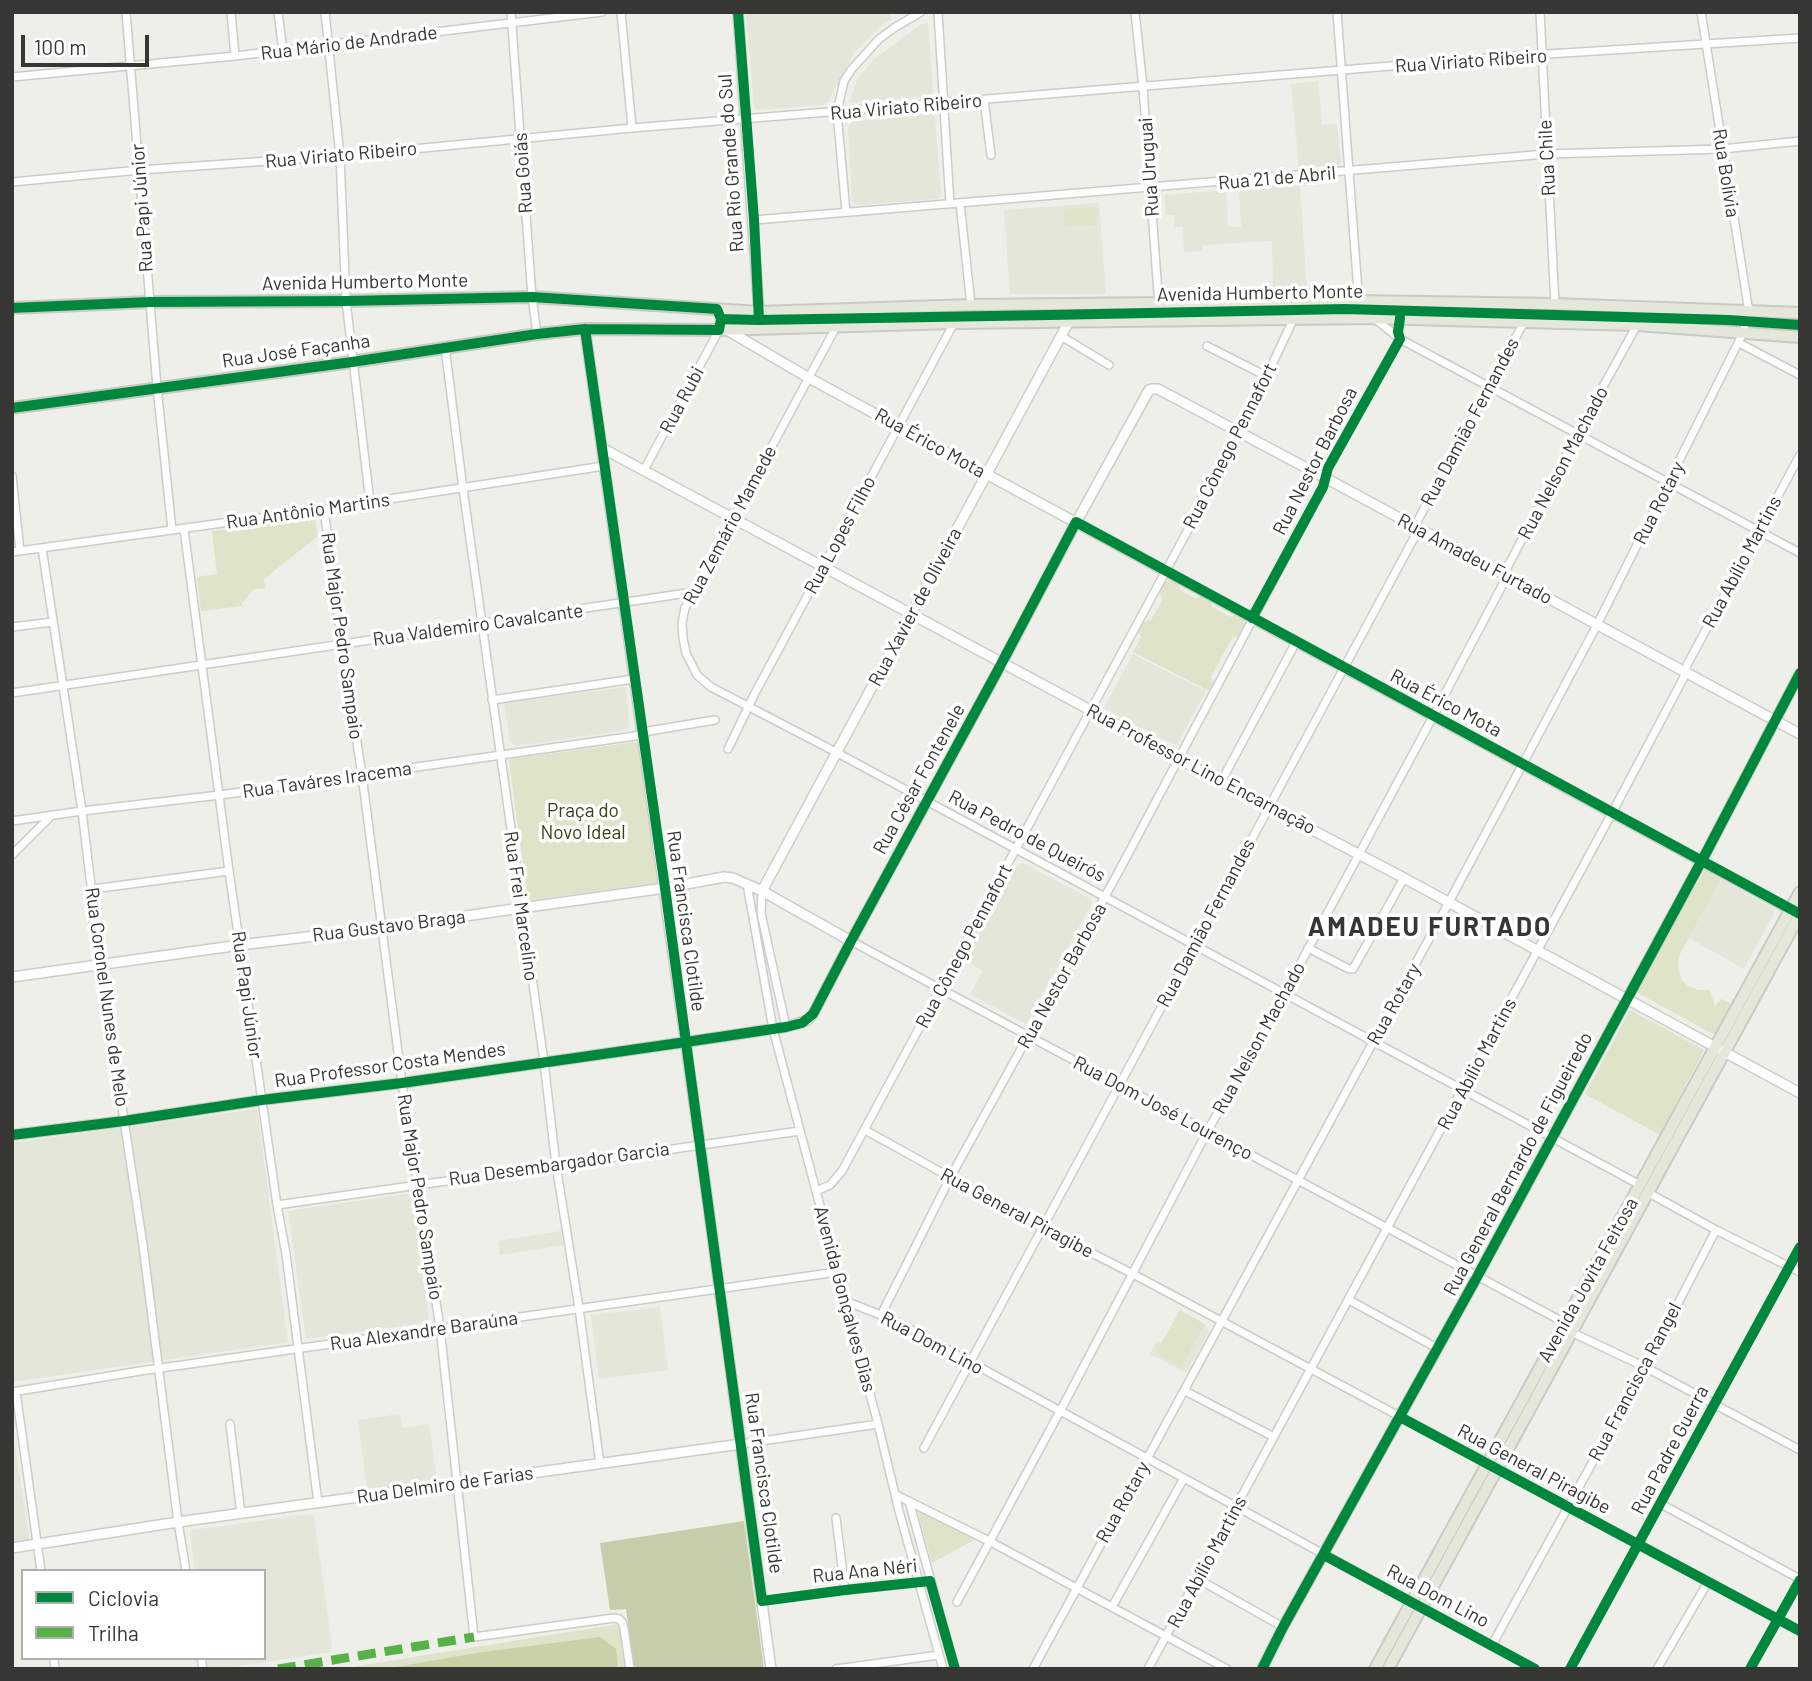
<!DOCTYPE html>
<meta charset="utf-8">
<style>
body{margin:0}
#map{position:relative;width:1812px;height:1681px;overflow:hidden;background:#eeefe8;font-family:Barlow,sans-serif}
canvas{display:block}
.frame{position:absolute;inset:0;border:14px solid #363732;pointer-events:none}
.legend{position:absolute;left:21px;top:1569px;width:245px;height:91px;box-sizing:border-box;background:#fff;border:2px solid #afafad;margin:0;padding:9px 12px;list-style:none;font-size:21px;color:#363732}
.legend li{display:flex;align-items:center;gap:14px;height:35px}
.legend b{width:35px;border:2px solid #afafad}
.scale{position:absolute;left:21px;top:35px;width:128px;height:32px;box-sizing:border-box;border:4px solid #363732;border-top:0;padding-left:9px;font-size:21px;line-height:24px;white-space:nowrap;color:#363732;-webkit-text-stroke:5px #fff;paint-order:stroke}
</style>
<div id="map">
<canvas width="1812" height="1681"></canvas>
<div class="frame"></div>
<ul class="legend">
<li><b style="height:9px;background:#00873e"></b>Ciclovia</li>
<li><b style="height:9px;background:#56b246"></b>Trilha</li>
</ul>
<div class="scale">100 m</div>
</div>
<script>
const c = document.querySelector('canvas').getContext('2d');
c.lineJoin = 'round';
function paint(path, color) {
  c.fillStyle = color;
  c.fill(path, 'evenodd');
}
function toPath(rows) {
  const path = new Path2D();
  for (const r of rows) {
    path.moveTo(r[0], r[1]);
    for (let i = 2; i < r.length; i += 2) path.lineTo(r[i], r[i + 1]);
  }
  return path;
}
function stroke(path, color, width, dash) {
  c.strokeStyle = color;
  c.lineWidth = width;
  c.lineCap = dash ? 'butt' : 'round';
  c.setLineDash(dash || []);
  c.stroke(path);
}
function label(font, color, halo, rows, align = 'center') {
  c.font = font + ' Barlow,sans-serif';
  c.lineWidth = 7;
  c.setLineDash([]);
  c.textBaseline = 'middle';
  c.strokeStyle = halo;
  c.fillStyle = color;
  for (const [text, x, y, turn = 0] of rows) {
    c.save();
    c.translate(x, y);
    c.rotate((+turn || 0) * Math.PI / 180);
    c.textAlign = isNaN(turn) ? turn : align;
    if (halo) c.strokeText(text, 0, 0);
    c.fillText(text, 0, 0);
    c.restore();
  }
}
const built = toPath([
 [746,12,888,12,892,19,883,24,854,53,828,102,823,105,759,110,754,107],
 [928,23,933,92,930,96,851,103,850,101,857,80,873,60,920,25],
 [1318,81,1322,125,1337,124,1341,162,1339,165,1299,168,1291,84],
 [929,113,935,117,941,194,937,199,857,205,852,201,848,127,853,121],
 [1300,184,1307,292,1273,293,1272,241,1203,245,1203,251,1184,252,1183,227,1174,227,1174,215,1166,215,1164,195,1226,190,1228,227,1241,227,1239,189],
 [1099,203,1106,294,1010,294,1004,210],
 [1133,654,1206,691,1177,744,1172,744,1104,708],
 [626,687,630,728,627,730,516,746,510,742,504,703],
 [1023,863,1091,899,1092,903,1026,1024,970,994,983,971,965,960,1017,865],
 [1721,879,1774,909,1774,913,1744,969,1689,938],
 [257,1109,288,1342,12,1382,12,1143],
 [413,1193,429,1322,306,1339,288,1211],
 [561,1231,563,1245,500,1255,498,1241],
 [660,1307,668,1370,599,1379,591,1315],
 [1180,1310,1206,1325,1209,1332,1186,1373,1150,1354,1157,1341,1162,1343],
 [400,1414,402,1428,429,1424,437,1480,367,1489,358,1420],
 [12,1427,30,1543,12,1545],
 [311,1514,314,1516,332,1648,330,1652,220,1669,212,1669,208,1667,207,1658,264,1658,264,1571,195,1571,190,1533,192,1530]
]);
const green = toPath([
 [1096,207,1097,225,1065,227,1064,209],
 [315,518,318,536,264,579,265,588,254,589,242,603,242,606,201,611,197,577,217,574,212,531],
 [1170,580,1178,584,1180,590,1196,599,1201,596,1210,601,1212,607,1231,617,1237,615,1246,623,1239,636,1232,638,1211,677,1213,683,1209,691,1133,652,1141,638,1138,630,1143,622,1151,620,1163,599,1159,592,1163,583],
 [636,742,638,744,657,883,530,900,528,898,509,762,511,759],
 [1705,870,1721,879,1679,956,1678,967,1681,979,1688,986,1698,990,1710,990,1715,1006,1721,999,1732,1004,1717,1033,1713,1034,1636,992,1673,924],
 [1630,1010,1704,1050,1660,1135,1585,1094],
 [1180,1310,1205,1324,1181,1367,1156,1353],
 [921,1510,976,1539,932,1563,918,1513],
 [619,1624,625,1669,339,1669]
]);
const forest = toPath([
 [744,1521,764,1669,634,1669,626,1609,610,1610,600,1543]
]);
const water = toPath([
 [600,1637,616,1649,618,1669,384,1669,483,1652]
]);
const minor = toPath([
 [126,12,157,387,172,530],
 [231,12,235,56],
 [278,12,283,51],
 [325,12,340,156,346,301,370,502],
 [511,12,532,297,537,334],
 [621,12,632,128],
 [938,12,950,204],
 [1135,12,1143,87,1160,321],
 [1337,12,1360,318],
 [1540,12,1555,304],
 [12,77,235,56,602,12],
 [984,100,991,155],
 [12,182,140,170,340,156,632,128,1501,57,1800,38],
 [960,203,971,305],
 [846,212,837,112,844,81,851,70,879,39,894,28,921,12],
 [754,220,1547,154,1722,149,1800,141],
 [1374,318,1400,339,1800,553],
 [836,327,685,608,682,623,683,638,686,653,697,675,711,687,830,749,1640,1185],
 [1061,336,1109,365],
 [1739,343,1800,375],
 [1207,346,1266,376],
 [445,347,463,489,544,1062,556,1165,579,1308,600,1464],
 [644,470,719,330],
 [12,476,20,551],
 [324,509,342,645,362,775,402,1083,440,1328,474,1637,614,1618,619,1619,622,1622,624,1628,630,1669],
 [184,529,229,871,277,1205,286,1254,318,1503],
 [42,548,82,811,101,969,143,1245,178,1522,186,1571],
 [12,552,324,509,604,466],
 [12,627,53,622],
 [12,693,694,592],
 [492,700,634,679],
 [728,749,754,695,954,323],
 [1221,782,1296,642],
 [12,821,82,811,220,795,642,735,649,731,715,720],
 [12,855,51,816],
 [747,884,773,1029,878,1424,899,1511,943,1669],
 [93,889,229,871],
 [762,891,761,913,786,1027],
 [851,941,1565,1323],
 [1308,948,1349,969,1353,969,1404,878],
 [865,1130,1033,1223,1133,1274,1487,1463,1800,1631],
 [816,1191,830,1185,842,1171,1237,439,1294,318],
 [1647,1192,1716,1230,1800,1272],
 [277,1205,800,1131],
 [1349,1300,1437,1348],
 [845,1301,891,1319,1535,1669],
 [881,1315,950,1178,1119,871,1323,487,1328,468,1400,339,1398,332,1400,318],
 [1571,1332,1645,1367,1800,1450],
 [1185,1391,1274,1437],
 [12,1392,140,1371,837,1272],
 [16,1392,41,1571],
 [230,1424,241,1514],
 [741,1444,878,1424],
 [924,1448,1415,536,1418,520,1524,322],
 [896,1495,989,1541,1227,1669],
 [909,1501,955,1669],
 [1661,1504,1800,1579],
 [836,1518,845,1590],
 [1198,1579,1283,1627],
 [762,1601,845,1590,922,1582],
 [957,1602,1065,1402,1207,1132,1284,994,1437,709,1504,582,1508,566,1577,434,1637,325],
 [1112,1607,1184,1478],
 [1492,1645,1645,1367,1716,1230],
 [54,1658,55,1669],
 [201,1658,203,1669],
 [836,1669,939,1655],
 [1033,1669,1449,902,1597,625,1743,333,1749,312,1701,12],
 [1148,1669,1612,813,1683,679,1687,665,1800,455],
 [1570,1669,1800,1247],
 [1657,1669,1708,1582],
 [1750,1669,1800,1580]
]);
const tertiary = toPath([
 [738,12,759,312],
 [585,329,700,1145,771,1669],
 [727,330,809,378,1797,913],
 [602,448,1092,711,1221,782,1404,878,1800,1093],
 [762,891,1068,323],
 [12,977,240,945,382,928,521,908,665,888,724,877,733,878,762,891,851,941],
 [12,1135,124,1121,262,1100,402,1083,686,1042,786,1027,808,1020,813,1014,851,941,1002,663,1072,530,1149,390,1152,389,1158,389,1331,481,1800,734],
 [12,1548,178,1522,741,1444],
 [1262,1669,1283,1627,1477,1277,1707,851,1800,673]
]);
const primary = toPath([
 [12,308,150,302,346,301,532,297,759,312,971,305,1359,301,1555,304,1800,313],
 [12,408,352,362,537,334,585,329,719,330,954,323,1373,318,1637,325,1800,337],
 [1375,1669,1800,892],
 [1388,1669,1800,914]
]);
const quiet = toPath([
 [278,1669,474,1637]
]);
const cycleway = toPath([
 [738,12,754,220,759,320],
 [12,308,150,302,346,301,532,297,717,309,721,319,719,330,585,329,537,334,352,362,12,408],
 [721,319,757,320,1050,315,1345,309,1729,320,1800,325],
 [585,329,665,888,762,1601,845,1590,930,1581,955,1669],
 [1252,618,1323,487,1328,468,1400,339,1398,332,1400,318],
 [12,1135,124,1121,262,1100,402,1083,686,1042,786,1027,802,1023,813,1014,851,941,997,672,1076,522,1800,914],
 [1400,1417,1800,1631],
 [1324,1555,1535,1669],
 [1262,1669,1283,1627,1477,1277,1707,851,1800,673],
 [1570,1669,1800,1247],
 [1750,1669,1800,1580]
]);
const streetNames = [
 ["Rua Mário de Andrade",349,43,-7],
 ["Rua Viriato Ribeiro",1471,61,-4],
 ["Rua Viriato Ribeiro",906,107,-5],
 ["Rua Viriato Ribeiro",341,155,-5],
 ["Rua Chile",1547,158,-93],
 ["Rua Rio Grande do Sul",731,163,-94],
 ["Rua Uruguai",1149,167,-94],
 ["Rua Goiás",523,173,-94],
 ["Rua Bolívia",1726,173,81],
 ["Rua 21 de Abril",1277,178,-5],
 ["Rua Papi Júnior",142,208,-94],
 ["Avenida Humberto Monte",365,282,-1],
 ["Avenida Humberto Monte",1260,293,-1],
 ["Rua José Façanha",296,351,-8],
 ["Rua Rubi",682,400,-62],
 ["Rua Damião Fernandes",1470,422,-62],
 ["Rua Érico Mota",930,443,29],
 ["Rua Cônego Pennafort",1230,446,-63],
 ["Rua Nestor Barbosa",1315,461,-63],
 ["Rua Nelson Machado",1563,463,-62],
 ["Rua Rotary",1659,503,-63],
 ["Rua Antônio Martins",308,511,-8],
 ["Rua Zemário Mamede",730,525,-62],
 ["Rua Lopes Filho",840,535,-62],
 ["Rua Amadeu Furtado",1475,559,28],
 ["Rua Abílio Martins",1742,562,-62],
 ["Rua Xavier de Oliveira",915,607,-62],
 ["Rua Valdemiro Cavalcante",478,625,-8],
 ["Rua Major Pedro Sampaio",342,636,82],
 ["Rua Érico Mota",1446,703,28],
 ["Rua Professor Lino Encarnação",1201,769,28],
 ["Rua César Fontenele",919,779,-61],
 ["Rua Taváres Iracema",327,780,-8],
 ["Rua Pedro de Queirós",1027,836,28],
 ["Rua Frei Marcelino",521,906,82],
 ["Rua Francisca Clotilde",686,921,82],
 ["Rua Damião Fernandes",1206,923,-62],
 ["Rua Gustavo Braga",389,926,-7],
 ["Rua Cônego Pennafort",964,946,-62],
 ["Rua Nestor Barbosa",1062,976,-61],
 ["Rua Papi Júnior",247,995,82],
 ["Rua Coronel Nunes de Melo",107,997,82],
 ["Rua Rotary",1394,1004,-61],
 ["Rua Nelson Machado",1259,1038,-61],
 ["Rua Abílio Martins",1477,1064,-62],
 ["Rua Professor Costa Mendes",390,1065,-8],
 ["Rua Dom José Lourenço",1163,1108,28],
 ["Rua Desembargador Garcia",559,1164,-8],
 ["Rua General Bernardo de Figueiredo",1518,1164,-62],
 ["Rua Major Pedro Sampaio",420,1197,81],
 ["Rua General Piragibe",1017,1213,28],
 ["Avenida Jovita Feitosa",1588,1280,-61],
 ["Avenida Gonçalves Dias",845,1299,75],
 ["Rua Alexandre Baraúna",424,1331,-8],
 ["Rua Dom Lino",932,1343,28],
 ["Rua Francisca Rangel",1635,1382,-62],
 ["Rua Padre Guerra",1670,1450,-62],
 ["Rua General Piragibe",1534,1469,28],
 ["Rua Francisca Clotilde",764,1483,82],
 ["Rua Delmiro de Farias",445,1485,-8],
 ["Rua Rotary",1123,1502,-61],
 ["Rua Abílio Martins",1207,1562,-62],
 ["Rua Ana Néri",865,1571,-6],
 ["Rua Dom Lino",1438,1596,28]
];
const parkNames = [
 ["Praça do",583,811],
 ["Novo Ideal",583,833]
];
const districtNames = [
 ["AMADEU FURTADO",1430,927]
];
paint(built, '#e3e6d8');
paint(green, '#dee3c9');
paint(forest, '#c6cdaa');
paint(water, '#c9d2a7');
stroke(minor, '#cccdc7', 10);
stroke(tertiary, '#cccdc7', 12);
stroke(primary, '#c9cac6', 14);
stroke(minor, '#fcfdfc', 7);
stroke(tertiary, '#fcfdfc', 9);
stroke(primary, '#e6e7db', 10);
stroke(quiet, '#56b246', 9, [18, 9]);
stroke(cycleway, '#00873e', 10);
label('19px', '#363732', '#fff', streetNames);
label('19px', '#383f13', '#fff', parkNames);
c.letterSpacing = '2px';
label('bold 26px', '#363732', '#fff', districtNames);
c.letterSpacing = '0px';
</script>
